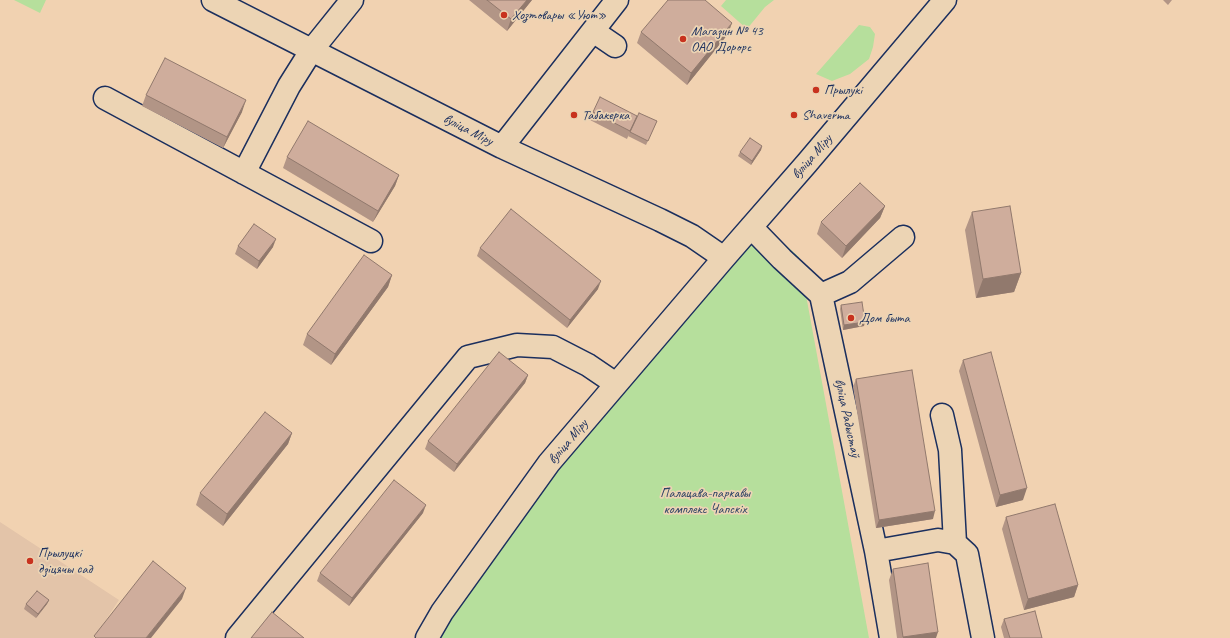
<!DOCTYPE html>
<meta charset="utf-8">
<style>
body{margin:0}
canvas{display:block;background:#f1d2b1}
</style>
<canvas width="1230" height="638"></canvas>
<script>
const c = document.querySelector('canvas').getContext('2d');
c.lineJoin = 'round';
function paint(path, color) {
  c.fillStyle = color;
  c.fill(path, 'evenodd');
}
function toPath(rows) {
  const path = new Path2D();
  for (const r of rows) {
    path.moveTo(r[0], r[1]);
    for (let i = 2; i < r.length; i += 2) path.lineTo(r[i], r[i + 1]);
  }
  return path;
}
function stroke(path, color, width, dash) {
  c.strokeStyle = color;
  c.lineWidth = width;
  c.lineCap = dash ? 'butt' : 'round';
  c.setLineDash(dash || []);
  c.stroke(path);
}
function label(font, color, halo, rows, align = 'center') {
  c.font = font + ' Caveat,sans-serif';
  c.lineWidth = 3.5;
  c.setLineDash([]);
  c.textBaseline = 'middle';
  c.strokeStyle = halo;
  c.fillStyle = color;
  for (const [text, x, y, turn = 0] of rows) {
    c.save();
    c.translate(x, y);
    c.rotate((+turn || 0) * Math.PI / 180);
    c.textAlign = isNaN(turn) ? turn : align;
    if (halo) c.strokeText(text, 0, 0);
    c.fillText(text, 0, 0);
    c.restore();
  }
}
const built = toPath([
 [0,522,119,600,94,638,0,638]
]);
const green = toPath([
 [14,0,46,0,40,13],
 [726,0,774,0,765,7,747,29,721,6],
 [859,25,870,27,875,34,873,47,869,59,850,74,832,81,816,74],
 [762,224,799,257,869,638,434,638,557,463]
]);
const minor = toPath([
 [213,0,502,147,660,220,692,236,724,258],
 [593,31,615,46],
 [105,98,371,241],
 [502,147,617,0],
 [244,173,289,86,311,51,352,0],
 [751,227,782,259,821,295,876,551,891,638],
 [821,295,850,282,903,237],
 [942,415,950,450,955,543],
 [876,551,938,540,955,543,967,554,983,638],
 [237,638,468,357,517,345,553,347,588,365,616,384],
 [427,638,442,612,549,463,724,258,807,163,945,0]
]);
const wall = toPath([
 [469,0,532,0,507,31],
 [1163,0,1172,0,1168,5],
 [641,32,728,34,687,85,637,43],
 [146,95,242,112,223,148,142,106],
 [593,112,637,116,657,121,646,145,628,136,629,134,627,139,590,120],
 [762,146,761,150,751,165,738,156,740,152],
 [287,157,399,175,395,186,373,222,283,168],
 [885,206,880,218,842,258,817,234,821,222],
 [972,212,1021,273,1014,292,976,298,965,230],
 [238,246,273,247,257,269,235,254],
 [480,248,598,289,567,328,477,256],
 [392,275,388,287,331,365,303,345,307,334],
 [841,305,864,326,843,330,840,309],
 [963,360,1023,500,996,507,959,371],
 [528,375,525,383,454,472,425,449,428,441],
 [856,379,933,519,876,528,853,387],
 [292,433,288,444,223,526,196,505,200,493],
 [423,513,349,606,317,581,320,573],
 [1006,517,1078,585,1074,597,1024,610,1002,529],
 [893,569,936,638,897,638,889,580],
 [49,600,47,604,36,618,24,609,26,604],
 [1004,619,1042,638,1004,638,1001,627]
]);
const shadedWall = toPath([
 [527,0,532,0,507,31,511,19],
 [732,23,728,34,687,85,691,73],
 [246,100,242,112,223,148,227,137],
 [762,146,761,150,751,165,752,161],
 [399,175,395,186,373,222,378,211],
 [885,206,880,218,842,258,846,246],
 [276,239,273,247,257,269,259,261],
 [1021,273,1014,292,976,298,983,279],
 [392,275,388,287,331,365,335,354],
 [601,281,598,289,567,328,570,320],
 [865,322,864,326,843,330,844,325],
 [528,375,525,383,454,472,457,464],
 [292,433,288,444,223,526,227,514],
 [1027,488,1023,500,996,507,1000,495],
 [426,505,423,513,349,606,352,598],
 [935,511,933,519,876,528,879,520],
 [1078,585,1074,597,1024,610,1028,599],
 [186,588,182,599,151,638,146,638],
 [49,600,47,604,36,618,38,614],
 [938,632,936,638,903,638,903,637]
]);
const building = toPath([
 [487,0,527,0,511,19,487,0],
 [668,0,705,0,732,23,691,73,641,32,668,0],
 [165,58,246,100,227,137,146,95,165,58],
 [600,97,637,116,630,131,593,112,600,97],
 [639,113,657,121,648,141,630,132,639,113],
 [308,121,399,175,378,211,287,157,308,121],
 [750,138,762,146,752,161,740,152,750,138],
 [860,183,885,206,846,246,821,222,860,183],
 [1010,206,1021,273,983,279,972,212,1010,206],
 [511,209,601,281,570,320,480,248,511,209],
 [254,224,276,239,259,261,238,246,254,224],
 [364,255,392,275,335,354,307,334,364,255],
 [862,302,865,322,844,325,841,305,862,302],
 [499,352,528,375,457,464,428,441,499,352],
 [991,352,1027,488,1000,495,963,360,991,352],
 [912,370,935,511,879,520,856,379,912,370],
 [265,412,292,433,227,514,200,493,265,412],
 [394,480,426,505,352,598,320,573,394,480],
 [1055,504,1078,585,1028,599,1006,517,1055,504],
 [153,561,186,588,146,638,96,638,94,636,153,561],
 [928,563,938,632,903,637,893,569,928,563],
 [37,591,49,600,38,614,26,604,37,591],
 [1035,611,1042,638,1010,638,1004,619,1035,611],
 [272,612,304,638,251,638,272,612]
]);
const markers = [
 [504,15,4,"#c8321e"],
 [683,39,4,"#c8321e"],
 [816,90,4,"#c8321e"],
 [574,115,4,"#c8321e"],
 [794,115,4,"#c8321e"],
 [851,318,4,"#c8321e"],
 [30,561,4,"#c8321e"]
];
const poiNames = [
 ["Хозтовары «Уют»",512,15],
 ["Магазин № 43",691,31],
 ["ОАО Дорорс",691,47],
 ["Прылукі",824,90],
 ["Табакерка",582,115],
 ["Shaverma",802,115],
 ["Дом быта",859,318],
 ["Прылуцкі",38,553],
 ["дзіцячы сад",38,569]
];
const streetNames = [
 ["вуліца Міру",468,130,27],
 ["вуліца Міру",812,157,-49],
 ["вуліца Радыстаў",847,418,78],
 ["вуліца Міру",568,442,-50]
];
const parkNames = [
 ["Палацава-паркавы",705,493],
 ["комплекс Чапскіх",705,509]
];
paint(built, '#e3c4a9');
paint(green, '#b6df9c');
stroke(minor, '#1b2f5e', 25);
stroke(minor, '#ecd4b4', 22);
paint(wall, '#b29586');
paint(shadedWall, '#91796d');
paint(building, '#cfad9c');
stroke(building, '#91796d', 1);
for (const [x, y, r, color] of markers) {
  const dot = new Path2D();
  dot.arc(x, y, r, 0, 2 * Math.PI);
  c.fillStyle = color;
  c.fill(dot);
  stroke(dot, '#ecd4b4', 1.5);
}
label('14px', '#1b2f5e', '#ecd4b4', poiNames, 'left');
label('14px', '#1b2f5e', '#ecd4b4', streetNames);
label('14px', '#2a4164', '#ecd4b4', parkNames);
</script>
